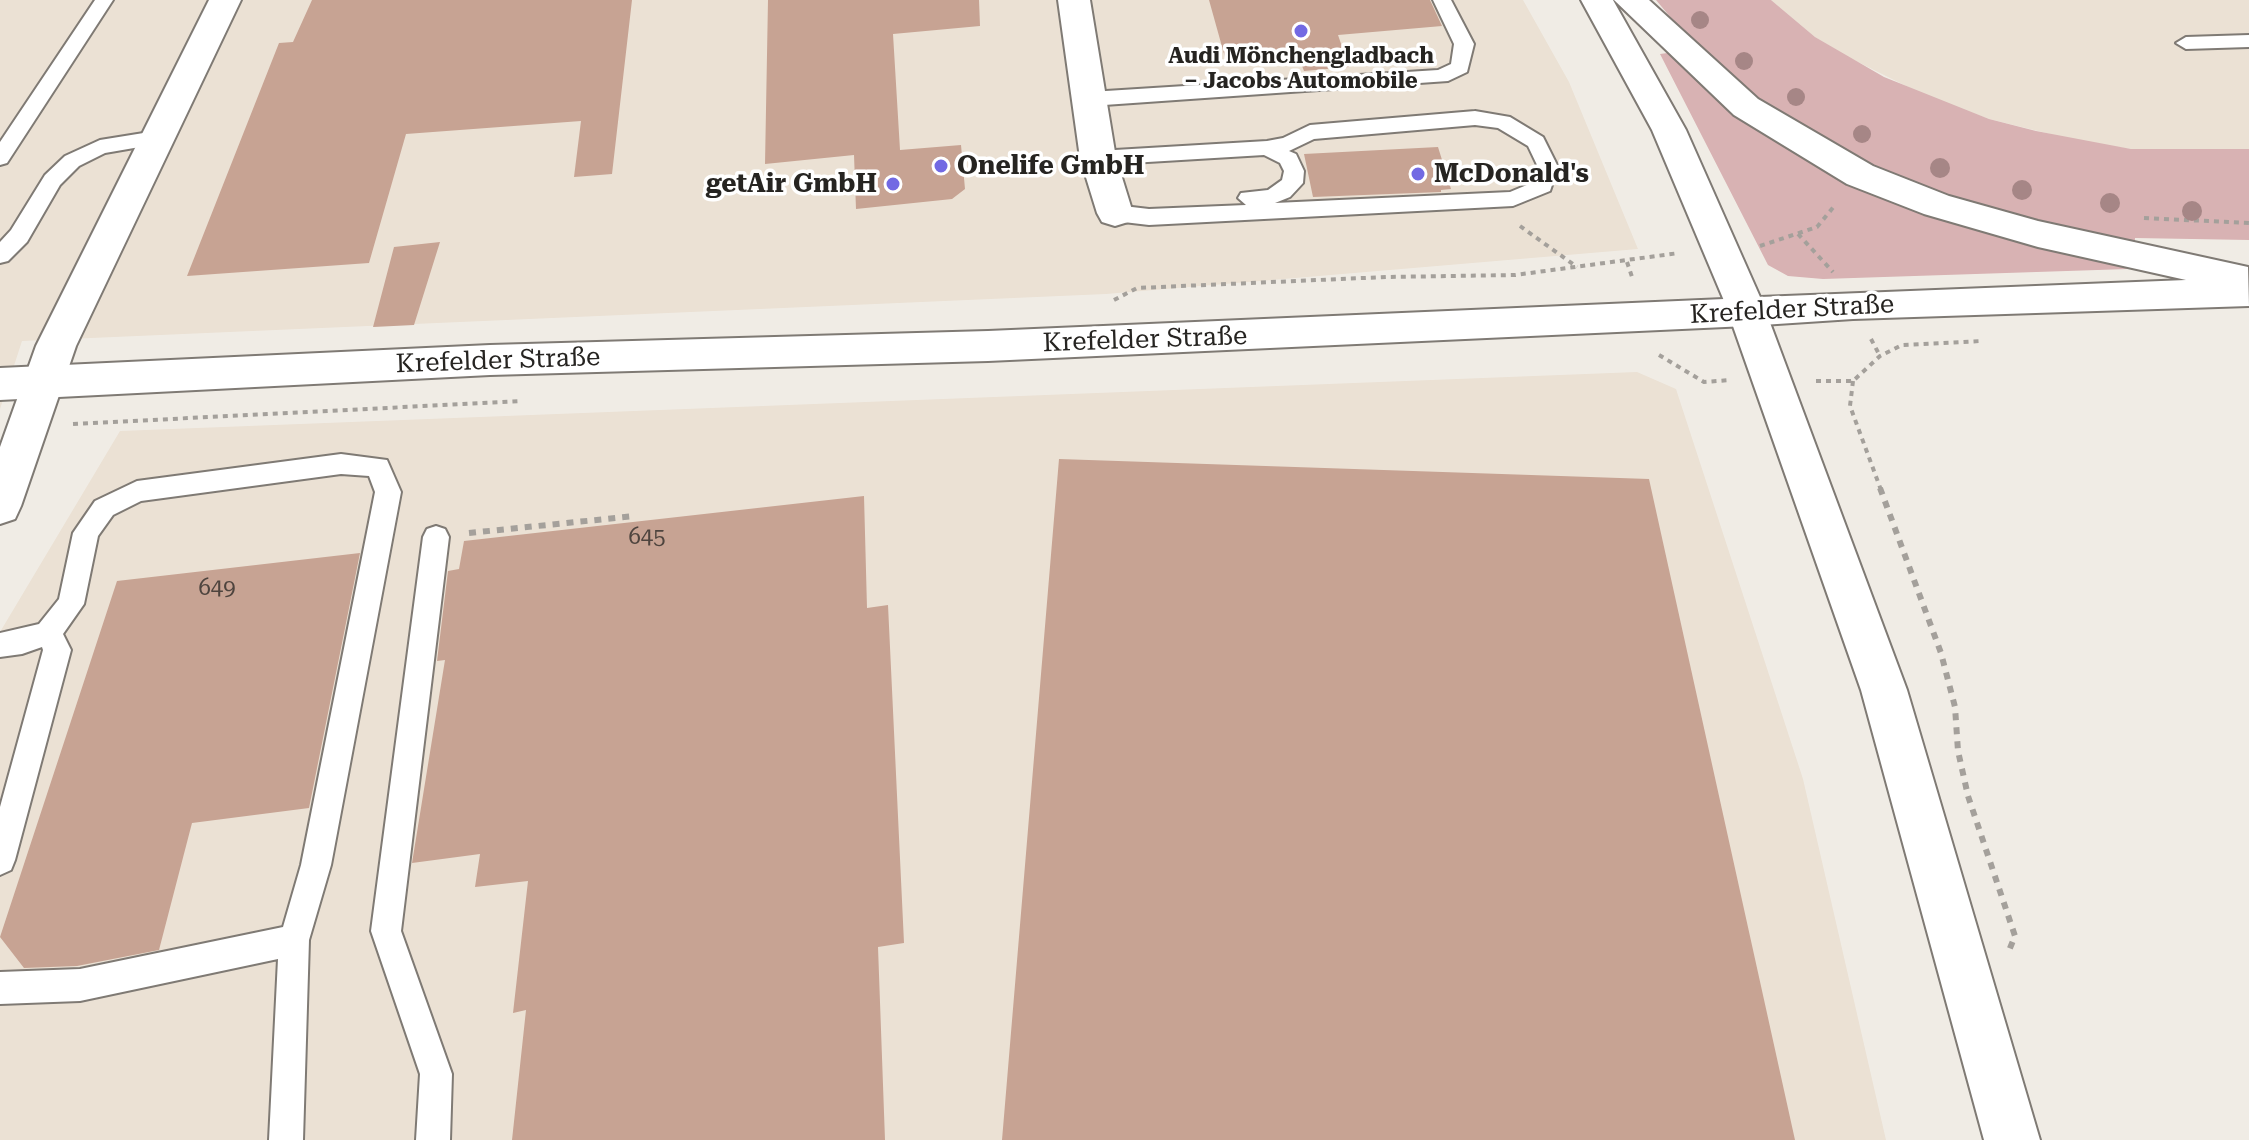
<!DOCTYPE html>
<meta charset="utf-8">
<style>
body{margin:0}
canvas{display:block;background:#f0ece5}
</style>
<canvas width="2249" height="1140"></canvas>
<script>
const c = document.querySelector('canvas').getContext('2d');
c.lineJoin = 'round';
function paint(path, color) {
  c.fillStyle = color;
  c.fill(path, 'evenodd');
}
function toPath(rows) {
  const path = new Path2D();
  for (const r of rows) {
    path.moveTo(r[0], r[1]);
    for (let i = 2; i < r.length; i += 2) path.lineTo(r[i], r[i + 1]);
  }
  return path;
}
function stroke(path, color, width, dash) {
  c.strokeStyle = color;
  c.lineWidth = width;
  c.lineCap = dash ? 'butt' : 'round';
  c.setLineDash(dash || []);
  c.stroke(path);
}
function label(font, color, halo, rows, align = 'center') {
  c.font = font + ' "Roboto Serif",serif';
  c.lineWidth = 7;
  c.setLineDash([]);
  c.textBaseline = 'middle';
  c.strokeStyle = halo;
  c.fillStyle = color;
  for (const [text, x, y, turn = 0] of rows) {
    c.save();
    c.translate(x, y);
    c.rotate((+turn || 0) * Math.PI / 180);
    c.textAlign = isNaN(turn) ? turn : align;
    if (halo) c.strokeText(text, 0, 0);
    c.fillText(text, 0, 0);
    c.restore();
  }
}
const built = toPath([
 [0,0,1523,0,1569,82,1638,249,1106,294,22,341,0,409],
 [1771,0,2249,0,2249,149,2131,149,2083,142,1989,119,1926,96,1850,58,1815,37],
 [1637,372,1676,389,1803,779,1886,1140,0,1140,0,632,120,431]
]);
const green = toPath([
 [1656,0,1771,0,1815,37,1884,77,1989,119,2036,131,2131,149,2249,149,2249,240,2135,238,2135,265,2128,269,1823,279,1788,276,1768,265,1660,54,1697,49]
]);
const building = toPath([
 [312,0,632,0,612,174,574,177,581,121,406,134,369,263,187,276,279,43,293,42],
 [768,0,979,0,980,26,893,34,900,150,961,145,965,189,952,199,856,209,854,155,765,164],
 [1209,0,1430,0,1442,26,1338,35,1349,67,1304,71,1298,55,1226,61],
 [1438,147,1451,189,1441,190,1441,192,1313,197,1304,154],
 [440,242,414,325,373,327,394,247],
 [1059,459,1649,479,1795,1140,1002,1140],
 [864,496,867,608,888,605,904,943,878,947,885,1140,512,1140,526,1010,513,1013,528,881,475,887,480,854,412,863,445,660,437,661,448,571,459,569,464,541],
 [360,553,309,808,192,823,159,950,77,966,24,968,0,937,117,581]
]);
const pathFar1 = toPath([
 [2144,218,2249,223],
 [1520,226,1577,267],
 [1798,234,1833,272],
 [1760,246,1817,227,1836,204],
 [1627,262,1633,280],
 [1114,300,1137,288,1386,277,1515,275,1679,253],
 [1871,339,1880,356],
 [1659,355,1704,382,1730,380],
 [1816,381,1853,381,1880,356,1902,345,1981,341],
 [1853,381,1850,406,1881,490],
 [73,424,522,401]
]);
const path = toPath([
 [1880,488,1941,653,1955,707,1958,751,1968,796,2015,936,2008,953],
 [469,533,635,516]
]);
const service = toPath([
 [95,0,113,0,7,163,0,165,0,142,95,0],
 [1433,0,1451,0,1474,44,1467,72,1448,81,1090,106,1080,99,1090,92,1438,70,1451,64,1454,44,1433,0],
 [2249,35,2249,47,2186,49,2176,43,2186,37,2249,35],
 [1475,111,1510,117,1543,137,1558,167,1550,191,1513,206,1149,225,1115,221,1107,218,1104,213,1107,208,1115,205,1149,209,1246,205,1238,198,1241,193,1268,190,1282,180,1284,171,1280,163,1264,155,1098,165,1091,163,1088,158,1091,153,1098,151,1267,141,1283,138,1310,125,1475,111],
 [1475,125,1498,128,1528,146,1538,167,1534,182,1510,192,1275,203,1290,197,1303,183,1304,171,1296,154,1289,151,1314,139,1475,125],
 [156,131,166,138,163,143,105,153,79,166,60,185,27,242,8,261,0,263,0,242,11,230,45,175,65,156,100,140,156,131],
 [341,454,387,460,401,492,331,865,309,940,303,1140,269,1140,278,959,80,1001,0,1004,0,972,80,969,283,927,301,865,375,492,369,476,341,474,141,501,113,515,98,536,84,604,63,634,71,650,15,860,11,870,0,875,0,807,43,650,42,647,22,654,0,657,0,633,39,624,59,599,73,533,95,501,137,481,341,454],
 [436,526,445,529,449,537,401,931,452,1074,450,1140,416,1140,420,1074,371,931,423,537,427,529,436,526]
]);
const minor = toPath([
 [209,0,241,0,76,346,21,506,15,519,0,524,0,447,36,346,209,0],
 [1058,0,1090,0,1116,158,1133,213,1128,222,1115,226,1102,222,1097,213,1080,158,1058,0]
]);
const tertiary = toPath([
 [1747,298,1761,302,1766,312,1761,322,1747,326,988,361,490,375,0,400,0,368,490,345,988,331,1747,298]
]);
const secondary = toPath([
 [1747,298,1761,302,1766,312,1907,690,2040,1140,1984,1140,1861,690,1728,312,1733,302,1747,298]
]);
const primary = toPath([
 [1581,0,1613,0,1686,130,1760,297,2186,280,2038,247,1924,214,1847,184,1734,115,1614,0,1649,0,1758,99,1873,166,1949,196,2038,221,2248,267,2249,306,1853,319,1747,326,1733,322,1652,130,1581,0]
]);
const trees = [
 [1700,20,9],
 [1744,61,9],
 [1796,97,9],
 [1862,134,9],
 [1940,168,10],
 [2022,190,10],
 [2110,203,10],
 [2192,211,10]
];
const markers = [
 [1301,31,8,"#7269e3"],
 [941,166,8,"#7269e3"],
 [1418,174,8,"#7269e3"],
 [893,184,8,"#7269e3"]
];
const farPoinames = [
 ["Audi Mönchengladbach",1301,57],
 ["– Jacobs Automobile",1301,82]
];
const numberNames = [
 ["645",647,538],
 ["649",217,589]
];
const poiNames = [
 ["Onelife GmbH",957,166],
 ["McDonald's",1434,174],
 ["getAir GmbH",877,184,"right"]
];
const streetNames = [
 ["Krefelder Straße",1792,310,-3],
 ["Krefelder Straße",1145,340,-2],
 ["Krefelder Straße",498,361,-2]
];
paint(built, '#ebe1d4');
paint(green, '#d8b2b3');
paint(building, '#c7a393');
stroke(service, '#7f7a74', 4);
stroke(minor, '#7f7a74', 4);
stroke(tertiary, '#7f7a74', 4);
stroke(secondary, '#7f7a74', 4);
stroke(primary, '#7f7a74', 4);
stroke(pathFar1, '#a4a09b', 4, [5, 5]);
stroke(path, '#a4a09b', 6, [7, 7]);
paint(service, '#fff');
paint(minor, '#fff');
paint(tertiary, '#fff');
paint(secondary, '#fff');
paint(primary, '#fff');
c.fillStyle = '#a68686';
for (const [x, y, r] of trees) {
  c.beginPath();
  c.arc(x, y, r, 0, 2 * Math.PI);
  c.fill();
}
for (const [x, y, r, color] of markers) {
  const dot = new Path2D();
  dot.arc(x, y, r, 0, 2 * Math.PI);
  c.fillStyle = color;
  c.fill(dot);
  stroke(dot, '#fff', 3);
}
label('bold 22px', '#262421', '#fff', farPoinames);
label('22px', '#4e443e', null, numberNames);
label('bold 26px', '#262421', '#fff', poiNames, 'left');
label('26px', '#262421', '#fff', streetNames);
</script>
